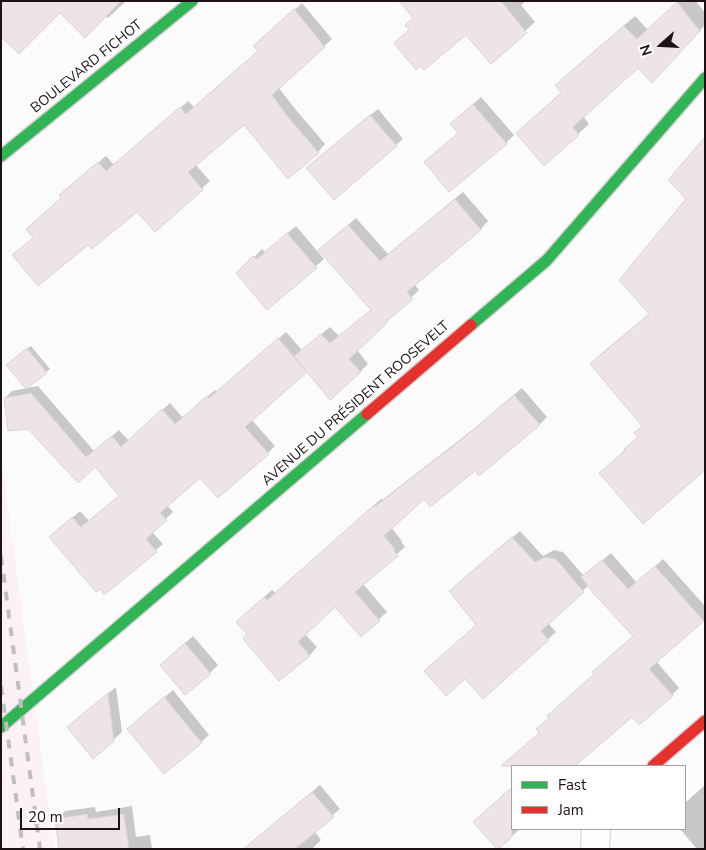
<!DOCTYPE html>
<meta charset="utf-8">
<style>
body{margin:0}
#map{position:relative;width:706px;height:850px;overflow:hidden;background:#fbfbfb;font-family:"Nunito Sans",sans-serif}
canvas{display:block}
.frame{position:absolute;inset:0;border:2px solid #1e1117;pointer-events:none}
.legend{position:absolute;left:511px;top:765px;width:175px;height:65px;box-sizing:border-box;background:#fff;border:1px solid #a5a0a2;margin:0;padding:6px 9px;list-style:none;font-size:15px;color:#1e1117}
.legend li{display:flex;align-items:center;gap:10px;height:25px}
.legend b{width:25px;border:1px solid #a5a0a2}
.north{position:absolute;left:636px;top:20px;width:50px;height:50px;-webkit-text-stroke:4px #fff;paint-order:stroke;rotate:251deg;font-size:14px;font-weight:700;line-height:20px;text-align:center;color:#1e1117}
.north::after{content:'';display:block;margin:auto;width:18px;height:22px;background:#1e1117;clip-path:polygon(50% 0,100% 100%,50% 72%,0 100%)}
.scale{position:absolute;left:20px;top:808px;width:100px;height:22px;box-sizing:border-box;border:2px solid #1e1117;border-top:0;padding-left:6px;font-size:15px;line-height:18px;white-space:nowrap;color:#1e1117;-webkit-text-stroke:4px #fff;paint-order:stroke}
</style>
<div id="map">
<canvas width="706" height="850"></canvas>
<div class="frame"></div>
<ul class="legend">
<li><b style="height:6px;background:#30b455"></b>Fast</li>
<li><b style="height:6px;background:#e5322d"></b>Jam</li>
</ul>
<div class="north">N</div>
<div class="scale">20 m</div>
</div>
<script>
const c = document.querySelector('canvas').getContext('2d');
c.lineJoin = 'round';
function paint(path, color) {
  c.fillStyle = color;
  c.fill(path, 'evenodd');
}
function toPath(rows) {
  const path = new Path2D();
  for (const r of rows) {
    path.moveTo(r[0], r[1]);
    for (let i = 2; i < r.length; i += 2) path.lineTo(r[i], r[i + 1]);
  }
  return path;
}
function stroke(path, color, width, dash) {
  c.strokeStyle = color;
  c.lineWidth = width;
  c.lineCap = dash ? 'butt' : 'round';
  c.setLineDash(dash || []);
  c.stroke(path);
}
function label(font, color, halo, rows, align = 'center') {
  c.font = font + ' "Nunito Sans",sans-serif';
  c.lineWidth = 4;
  c.setLineDash([]);
  c.textBaseline = 'middle';
  c.strokeStyle = halo;
  c.fillStyle = color;
  for (const [text, x, y, turn = 0] of rows) {
    c.save();
    c.translate(x, y);
    c.rotate((+turn || 0) * Math.PI / 180);
    c.textAlign = isNaN(turn) ? turn : align;
    if (halo) c.strokeText(text, 0, 0);
    c.fillText(text, 0, 0);
    c.restore();
  }
}
const built = toPath([
 [1,457,54,849,1,849]
]);
const shadow = toPath([
 [63,1,126,1,108,18,105,15],
 [472,1,526,1,521,5,535,22,491,62,466,33],
 [679,1,696,1,705,13,705,25,662,71,638,66,583,116,589,124,578,134,517,133,562,92,567,75,635,16,648,30],
 [302,3,332,39,278,87,296,110,325,144,318,152,288,177,244,123,195,164,210,181,155,230,138,210,88,243,34,237,68,188,106,156,114,165,188,101,194,107,259,50,262,39],
 [481,97,514,135,506,143,449,190,459,133,460,116],
 [378,109,403,139,334,198,314,161],
 [463,192,488,221,481,229,414,284,419,290,357,350,368,364,360,372,308,371,251,419,275,446,268,453,200,476,167,505,173,512,152,532,163,544,105,593,58,530,80,511,89,521,120,495,95,466,5,398,12,391,38,386,94,451,119,430,129,441,170,403,183,418,215,390,217,392,286,332,302,350,330,327,339,336,372,309,320,250,356,218,388,254],
 [687,199,705,469,601,473,639,436,644,425,591,364,602,353,650,313],
 [296,226,324,259,267,308,238,273,262,249,265,252],
 [31,346,50,369,46,372,11,361],
 [522,388,547,417,539,425,476,469,424,497,391,527,402,541,401,542,405,547,363,584,387,612,361,635,335,605,305,634,317,647,310,655,279,680,249,634,245,614,272,590,276,593,381,499,382,500,475,428],
 [520,531,543,556,554,550,563,552,584,576,611,553,637,583,663,559,705,606,705,619,656,661,679,688,672,695,632,715,573,766,523,766,514,756,540,733,550,718,634,636,589,585,548,623,556,632,483,697,477,625,458,584],
 [193,636,218,665,210,673,169,657],
 [116,687,122,732,113,740,77,719],
 [173,690,209,735,201,742,128,729],
 [320,785,340,809,314,831,321,840,312,849,244,849],
 [705,785,705,849,697,849,680,829,685,829,685,803],
 [512,788,512,829,520,829,498,848,482,814],
 [132,806,136,837,150,835,152,849,61,849,57,819,65,811,95,807,96,812]
]);
const building = toPath([
 [1,1,121,1,85,38,60,13,19,54,1,37,1,1],
 [399,1,501,1,527,33,491,64,466,35,424,70,420,66,416,70,394,43,409,30,405,25,413,18,399,1],
 [677,2,700,31,652,83,638,68,573,127,579,135,544,166,516,133,561,93,555,85,624,26,637,39,677,2],
 [294,9,325,47,272,95,288,117,319,153,288,179,244,125,188,172,203,190,155,232,137,212,92,249,88,245,38,286,12,255,33,238,26,229,61,198,59,195,98,162,106,171,180,107,186,114,258,51,253,46,294,9],
 [473,104,507,144,449,192,424,162,458,133,450,124,473,104],
 [370,115,397,146,334,200,306,168,370,115],
 [705,137,705,470,643,524,599,473,625,451,624,449,638,437,634,433,642,426,590,364,649,314,619,280,686,199,668,180,705,137],
 [455,199,481,230,407,292,413,299,386,322,387,323,349,359,361,372,330,400,294,356,321,334,330,343,371,310,318,250,348,225,380,261,455,199],
 [287,233,317,268,267,310,236,273,253,256,257,259,287,233],
 [278,338,307,372,245,427,269,454,218,498,200,478,160,513,167,520,146,539,157,552,104,595,101,589,96,592,49,537,72,517,81,527,119,496,95,467,78,483,28,429,8,431,4,398,31,393,86,457,112,436,121,447,162,409,175,424,207,396,209,398,278,338],
 [27,348,47,373,26,389,6,365,27,348],
 [514,395,540,425,479,476,475,471,430,507,424,499,384,536,395,549,394,551,398,556,355,592,380,621,361,637,335,607,298,642,310,656,279,681,243,639,247,634,236,622,264,597,267,600,373,506,374,507,466,436,514,395],
 [512,537,535,562,545,557,556,559,584,592,541,631,549,640,483,699,465,679,446,696,424,671,476,625,449,591,512,537],
 [602,560,628,589,655,566,704,621,649,669,673,696,639,725,632,717,575,766,501,766,539,733,536,729,549,718,547,716,594,674,592,672,633,636,594,594,581,577,602,560],
 [185,643,211,674,185,695,160,665,185,643],
 [108,693,114,741,93,759,67,727,108,693],
 [164,697,202,743,164,774,127,729,164,697],
 [512,787,512,837,499,849,497,849,473,822,512,787],
 [312,792,334,817,295,849,243,849,312,792],
 [87,814,88,819,124,814,129,849,59,849,55,819,87,814]
]);
const street = toPath([
 [595,849,596,829]
]);
const fast = toPath([
 [1,156,192,1],
 [471,325,547,260,705,78],
 [1,727,367,414]
]);
const jam = toPath([
 [367,414,471,325],
 [653,766,705,721]
]);
const rail = toPath([
 [1,556,40,849],
 [1,686,23,849]
]);
const streetNames = [
 ["BOULEVARD FICHOT",87,67,-39],
 ["AVENUE DU PRÉSIDENT ROOSEVELT",356,404,-41]
];
paint(built, '#fcf1f6');
paint(shadow, '#0003');
paint(building, '#eee3e8');
stroke(building, '#d9d2d6', 1);
stroke(street, '#d5ced1', 30);
stroke(fast, '#d5ced1', 14);
stroke(jam, '#d5ced1', 14);
stroke(street, '#fefefe', 28);
stroke(fast, '#30b455', 11);
stroke(jam, '#e5322d', 11);
stroke(rail, '#c0bfc0', 4, [9, 9]);
label('14px', '#1e1117', '#fff', streetNames);
</script>
